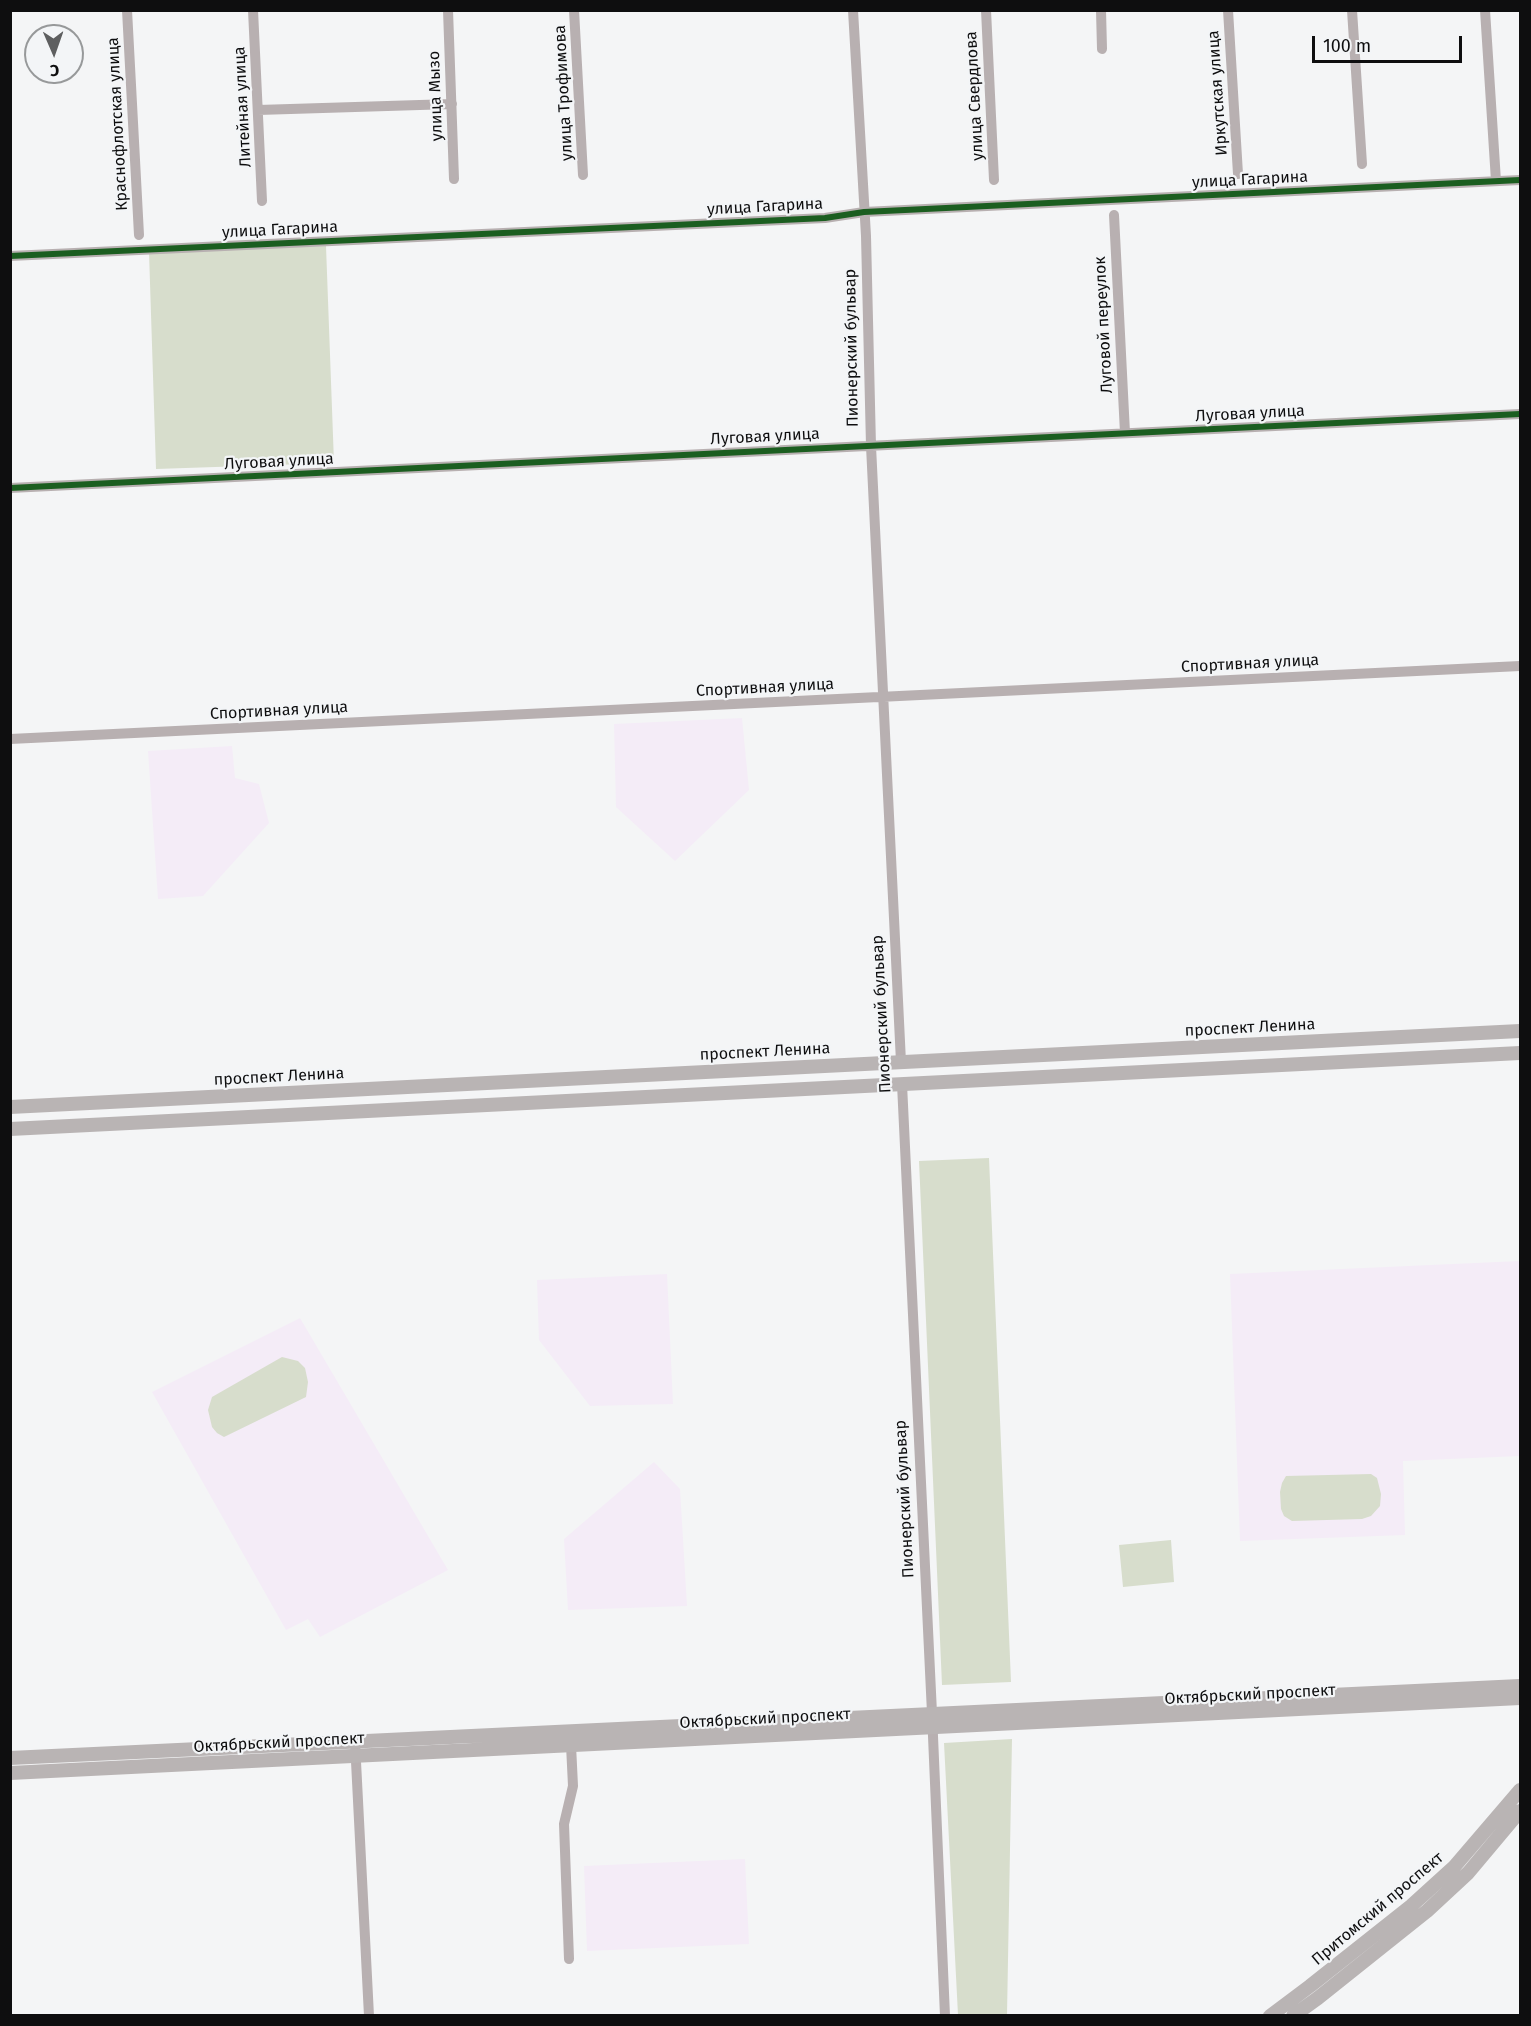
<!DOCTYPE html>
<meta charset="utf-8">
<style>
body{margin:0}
#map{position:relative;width:1531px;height:2026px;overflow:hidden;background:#f4f5f6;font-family:"Fira Sans",sans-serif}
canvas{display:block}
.frame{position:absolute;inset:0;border:12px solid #0e0e0f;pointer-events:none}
.north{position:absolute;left:24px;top:24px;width:60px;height:60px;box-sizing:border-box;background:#f3f5f7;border:2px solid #97999a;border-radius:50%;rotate:178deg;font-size:16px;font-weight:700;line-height:24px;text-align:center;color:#0e0e0f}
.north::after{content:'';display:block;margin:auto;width:21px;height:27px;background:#5e5f60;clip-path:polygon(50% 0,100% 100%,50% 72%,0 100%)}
.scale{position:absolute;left:1312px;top:36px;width:150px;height:27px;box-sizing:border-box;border:3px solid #0e0e0f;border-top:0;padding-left:8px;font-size:18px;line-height:21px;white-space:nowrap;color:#0e0e0f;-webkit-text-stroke:4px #f3f5f7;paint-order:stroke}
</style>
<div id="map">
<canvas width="1531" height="2026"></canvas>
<div class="frame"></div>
<div class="north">С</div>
<div class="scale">100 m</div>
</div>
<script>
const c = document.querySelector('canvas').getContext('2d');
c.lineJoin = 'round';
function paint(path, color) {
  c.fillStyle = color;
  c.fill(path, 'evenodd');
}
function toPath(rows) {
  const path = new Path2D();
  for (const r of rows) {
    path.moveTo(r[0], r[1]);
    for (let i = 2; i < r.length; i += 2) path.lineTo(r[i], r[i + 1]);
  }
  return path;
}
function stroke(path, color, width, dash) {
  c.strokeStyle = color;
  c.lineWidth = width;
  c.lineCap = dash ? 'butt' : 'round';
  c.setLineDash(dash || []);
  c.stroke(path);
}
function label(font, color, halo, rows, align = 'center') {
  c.font = font + ' "Fira Sans",sans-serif';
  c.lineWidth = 4.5;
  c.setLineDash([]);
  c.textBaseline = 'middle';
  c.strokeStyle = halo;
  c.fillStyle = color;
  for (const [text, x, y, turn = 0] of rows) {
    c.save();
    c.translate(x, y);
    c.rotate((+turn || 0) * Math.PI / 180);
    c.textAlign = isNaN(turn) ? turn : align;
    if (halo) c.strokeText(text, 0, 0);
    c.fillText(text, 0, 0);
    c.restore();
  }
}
const education = toPath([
 [742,718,749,790,675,861,616,807,614,724],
 [232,746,235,778,259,784,269,823,203,896,158,899,148,751],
 [1520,1261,1520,1456,1403,1461,1405,1535,1240,1541,1230,1274],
 [667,1274,673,1404,590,1406,539,1340,537,1280],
 [300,1318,448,1570,320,1637,308,1619,286,1630,152,1392],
 [654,1462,680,1489,687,1606,568,1610,564,1539],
 [745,1859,749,1944,587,1951,584,1866]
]);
const green = toPath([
 [326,246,334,463,156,469,149,252],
 [989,1158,1011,1682,942,1685,919,1161],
 [282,1357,298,1361,305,1368,308,1382,306,1397,224,1437,217,1433,212,1427,208,1410,212,1397],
 [1371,1474,1377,1478,1381,1494,1380,1506,1371,1516,1362,1519,1292,1521,1284,1516,1281,1509,1280,1492,1282,1483,1286,1476],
 [1171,1540,1174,1582,1123,1587,1119,1545],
 [1012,1739,1007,2015,958,2015,944,1743]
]);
const minor = toPath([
 [127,10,139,235],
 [253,10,262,201],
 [448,10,454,179],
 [574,10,583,175],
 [853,10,866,236,871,446,901,1062],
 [986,10,994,180],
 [1101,10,1102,49],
 [1228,10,1238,174],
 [1352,10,1362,164],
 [1485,10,1496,181],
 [258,110,452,104],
 [1114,215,1125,433],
 [10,256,825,218,864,212,1520,180],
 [10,488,1520,414],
 [10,739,1520,666],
 [902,1084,932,1713,945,2016],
 [355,1742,369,2016],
 [569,1959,564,1824,573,1786,571,1745]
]);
const major = toPath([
 [10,1107,1520,1031],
 [10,1129,1520,1053],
 [10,1758,1520,1686],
 [10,1773,1520,1698],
 [1270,2016,1310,1986,1411,1906,1454,1867,1520,1790],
 [1293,2016,1318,1998,1427,1911,1468,1873,1520,1811]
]);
const cycleway = toPath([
 [10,256,825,218,864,212,1520,180],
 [10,488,1520,414]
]);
const streetNames = [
 ["улица Трофимова",564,93,-93],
 ["Иркутская улица",1218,93,-94],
 ["улица Мызо",436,96,-92],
 ["улица Свердлова",975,96,-93],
 ["Литейная улица",243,107,-93],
 ["Краснофлотская улица",118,124,-93],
 ["улица Гагарина",1250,180,-3],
 ["улица Гагарина",765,207,-3],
 ["улица Гагарина",280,230,-3],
 ["Луговой переулок",1104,325,-93],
 ["Пионерский бульвар",852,348,-91],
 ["Луговая улица",1250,414,-3],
 ["Луговая улица",765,437,-3],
 ["Луговая улица",279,462,-3],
 ["Спортивная улица",1250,664,-3],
 ["Спортивная улица",765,688,-3],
 ["Спортивная улица",279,711,-3],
 ["Пионерский бульвар",882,1014,-93],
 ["проспект Ленина",1250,1028,-3],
 ["проспект Ленина",765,1052,-3],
 ["проспект Ленина",279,1077,-3],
 ["Пионерский бульвар",905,1499,-93],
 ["Октябрьский проспект",1250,1695,-3],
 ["Октябрьский проспект",765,1719,-3],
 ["Октябрьский проспект",279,1743,-3],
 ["Притомский проспект",1378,1909,-40]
];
paint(education, '#f4ecf7');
paint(green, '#d7ddcc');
stroke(minor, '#b8b0b1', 10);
stroke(major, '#b9b4b4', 14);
stroke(cycleway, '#1b5e20', 6);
label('16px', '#0e0e0f', '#f3f5f7', streetNames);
</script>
